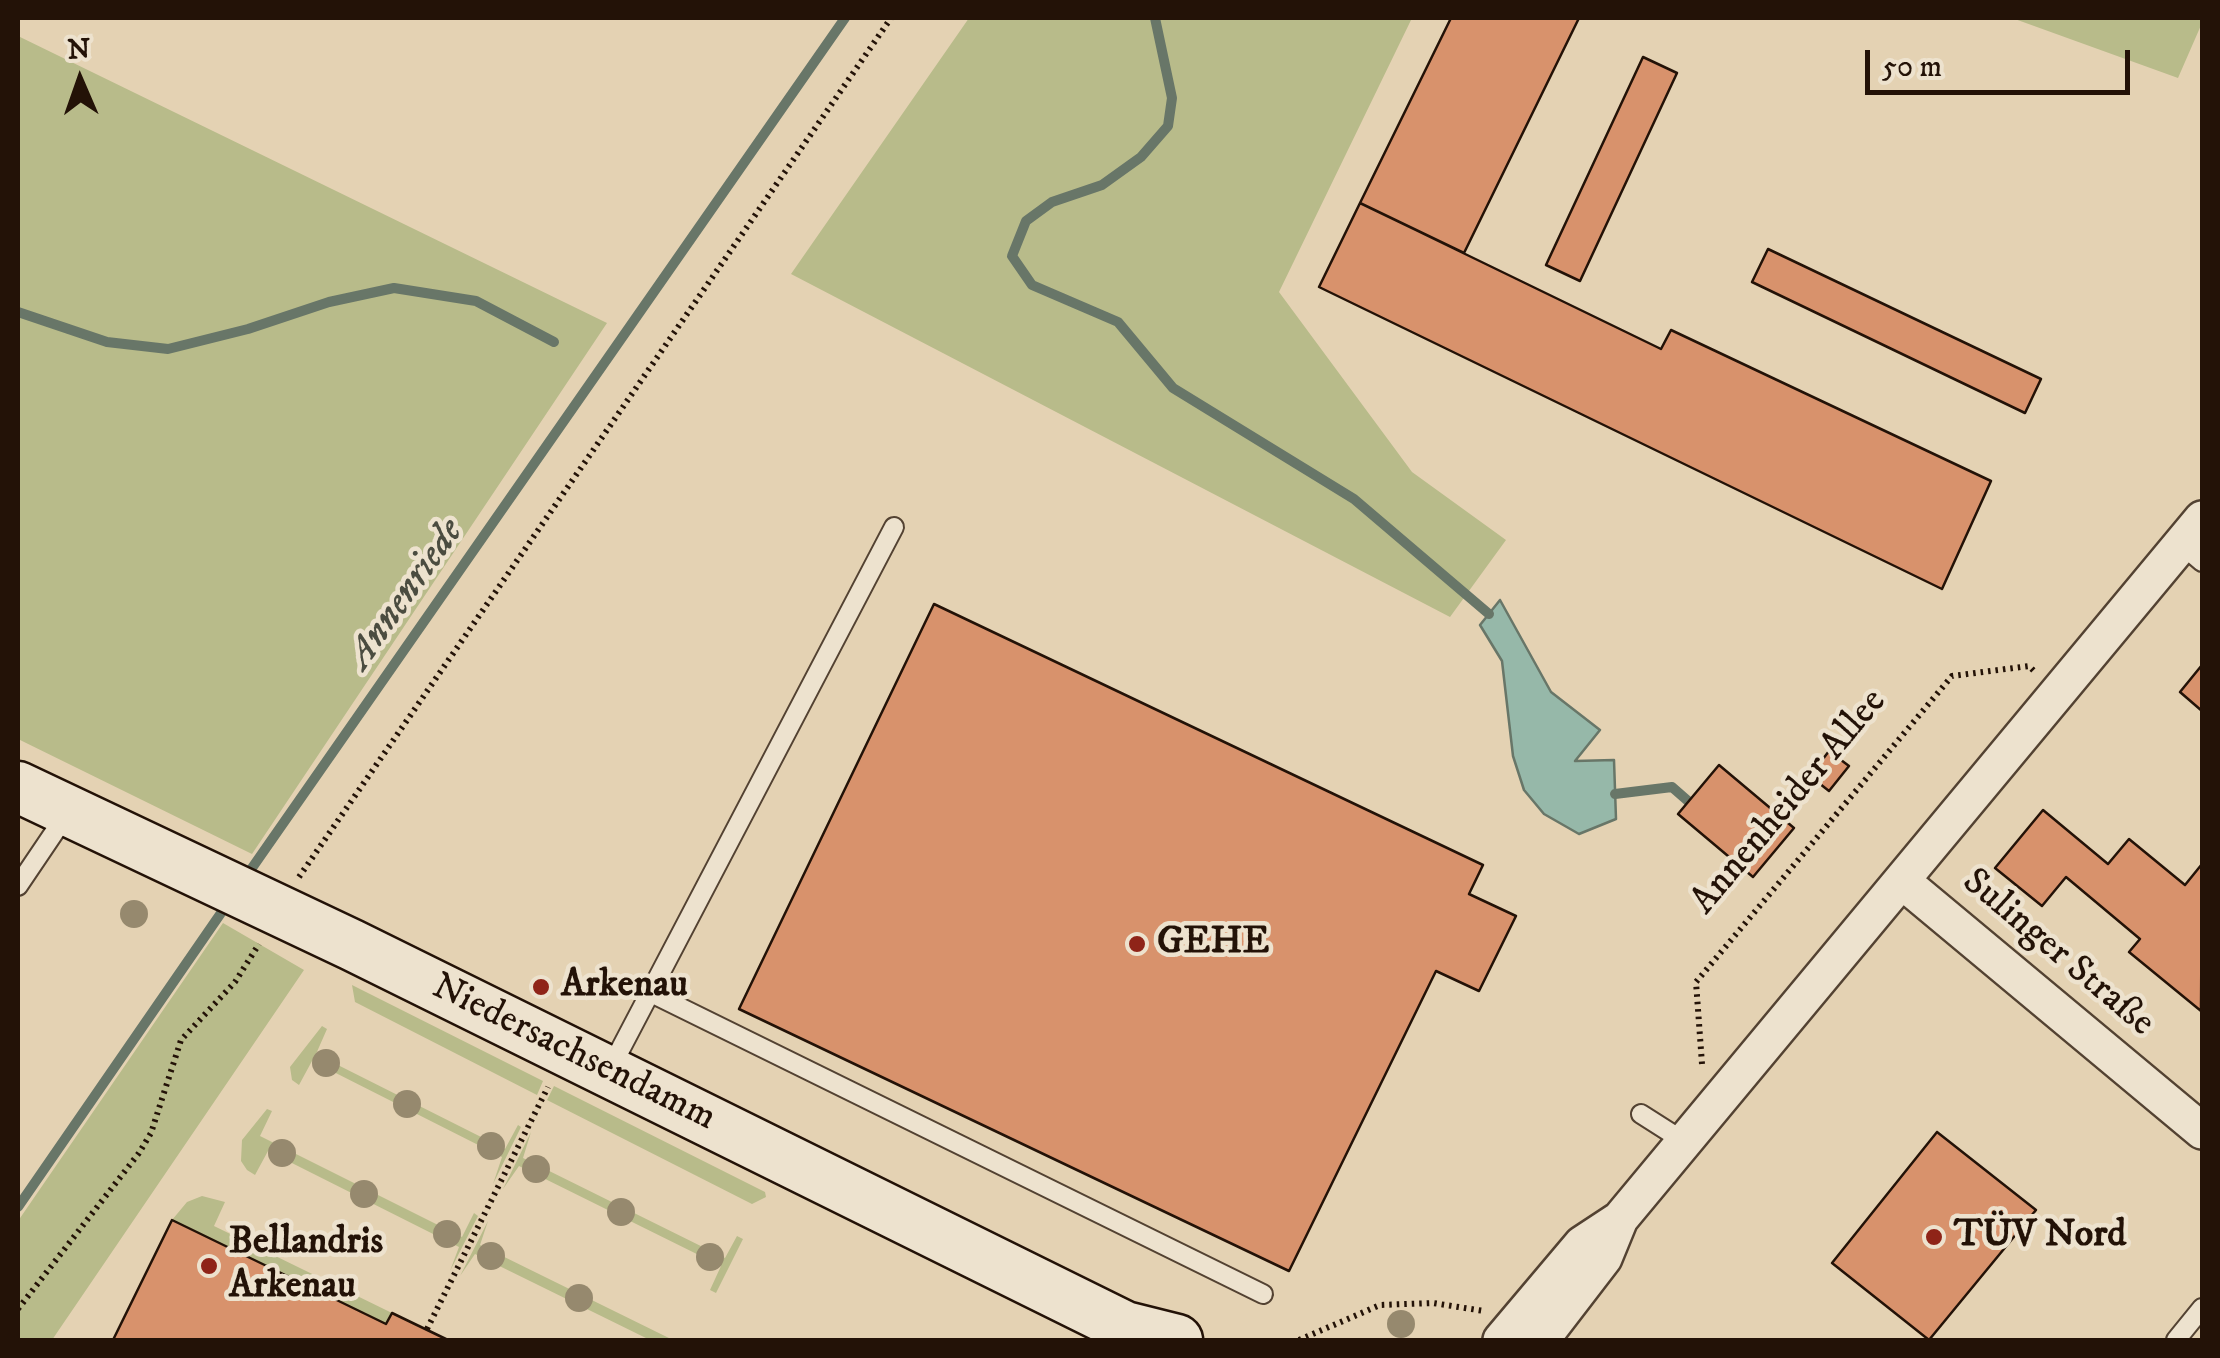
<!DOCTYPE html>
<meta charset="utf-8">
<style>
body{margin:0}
#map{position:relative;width:2220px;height:1358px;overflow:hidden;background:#e4d2b3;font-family:"IM FELL DW Pica",serif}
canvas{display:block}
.frame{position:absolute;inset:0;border:20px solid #231207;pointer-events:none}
.north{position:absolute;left:30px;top:30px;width:100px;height:100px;-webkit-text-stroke:8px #ede2ce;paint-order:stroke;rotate:358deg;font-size:28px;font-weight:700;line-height:40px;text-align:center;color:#231207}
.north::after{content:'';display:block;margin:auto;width:35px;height:45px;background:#231207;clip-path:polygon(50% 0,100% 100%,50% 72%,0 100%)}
.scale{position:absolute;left:1865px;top:50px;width:265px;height:45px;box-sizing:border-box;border:5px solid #231207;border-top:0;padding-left:12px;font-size:30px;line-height:35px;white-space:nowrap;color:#231207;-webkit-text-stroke:8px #ede2ce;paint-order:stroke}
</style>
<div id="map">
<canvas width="2220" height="1358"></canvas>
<div class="frame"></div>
<div class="north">N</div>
<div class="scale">50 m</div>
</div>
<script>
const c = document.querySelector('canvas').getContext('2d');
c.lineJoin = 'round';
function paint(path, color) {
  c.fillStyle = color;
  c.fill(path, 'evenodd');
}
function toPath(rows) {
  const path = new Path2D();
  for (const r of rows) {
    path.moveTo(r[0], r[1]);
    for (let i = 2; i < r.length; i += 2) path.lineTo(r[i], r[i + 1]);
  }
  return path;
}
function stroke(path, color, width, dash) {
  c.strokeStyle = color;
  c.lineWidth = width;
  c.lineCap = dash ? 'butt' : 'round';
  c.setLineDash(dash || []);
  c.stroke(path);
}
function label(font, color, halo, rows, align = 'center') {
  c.font = font + ' "IM FELL DW Pica",serif';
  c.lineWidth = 9;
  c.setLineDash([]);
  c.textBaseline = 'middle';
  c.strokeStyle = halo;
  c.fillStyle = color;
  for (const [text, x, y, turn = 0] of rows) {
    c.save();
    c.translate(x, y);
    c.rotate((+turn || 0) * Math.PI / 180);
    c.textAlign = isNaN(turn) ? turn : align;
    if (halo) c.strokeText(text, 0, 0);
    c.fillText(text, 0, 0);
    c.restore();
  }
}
const green = toPath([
 [969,18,1412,18,1279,292,1412,472,1506,540,1450,617,791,274],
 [2012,18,2202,18,2202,23,2178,78],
 [18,36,607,323,252,854,18,739],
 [223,923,304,970,52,1340,18,1340,18,1221],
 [352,985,543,1081,537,1095,355,1002],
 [322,1026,327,1029,316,1054,505,1149,518,1125,521,1127,493,1184,502,1157,312,1061,299,1085,292,1080,290,1067],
 [554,1086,765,1192,766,1197,752,1204,547,1100],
 [267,1109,272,1111,260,1136,462,1237,474,1213,478,1216,450,1271,459,1247,268,1151,255,1175,247,1170,241,1161,242,1140],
 [531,1132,523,1158,725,1258,737,1236,743,1239,716,1293,710,1290,721,1266,519,1166,503,1189],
 [202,1196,225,1202,214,1226,392,1313,386,1324,172,1220,187,1202],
 [488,1221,480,1245,673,1340,650,1340,475,1254,460,1276]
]);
const water = toPath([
 [1500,600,1551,692,1600,730,1575,761,1614,760,1616,819,1579,834,1544,814,1524,790,1513,756,1502,661,1480,625,1500,600]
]);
const stream = toPath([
 [1155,18,1172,98,1168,126,1141,157,1102,185,1052,202,1026,221,1012,256,1032,285,1118,322,1173,388,1354,499,1489,614],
 [18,312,107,342,168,349,248,329,329,302,394,288,476,301,554,342],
 [1615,794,1672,787,1688,801],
 [245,878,845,18],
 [18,1207,230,900]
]);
const building = toPath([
 [1451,18,1579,18,1464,253,1360,203,1451,18],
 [1643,57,1677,73,1580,281,1546,265,1643,57],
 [1360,203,1661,349,1671,330,1991,481,1942,589,1319,287,1360,203],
 [1768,249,2041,379,2025,413,1752,282,1768,249],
 [934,604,1483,865,1469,894,1516,916,1479,991,1436,971,1289,1271,739,1009,934,604],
 [2202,665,2202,711,2180,692,2202,665],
 [1829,751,1849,766,1829,791,1810,776,1829,751],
 [1719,765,1794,828,1753,877,1678,814,1719,765],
 [2043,810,2108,864,2129,839,2185,885,2202,864,2201,1011,2129,952,2140,939,2066,877,2042,906,1995,868,2043,810],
 [1937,1132,2036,1210,1929,1340,1832,1263,1937,1132],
 [172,1220,386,1324,392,1313,448,1340,113,1340,172,1220]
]);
const path = toPath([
 [299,877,891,18],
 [1702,1064,1696,982,1952,676,2029,666,2035,672],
 [18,1309,139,1153,151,1133,181,1040,235,982,259,944],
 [427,1329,548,1087],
 [1299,1340,1380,1305,1433,1303,1484,1311]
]);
const lane = toPath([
 [2182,545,2202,562],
 [18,886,68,812],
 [649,992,1263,1294],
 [609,1071,894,527],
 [1641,1114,1685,1142],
 [2176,1340,2202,1308]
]);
const street = toPath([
 [1902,881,2202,1131],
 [1501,1340,1582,1244,1620,1219,2202,519],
 [1541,1340,1604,1258,1620,1219]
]);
const secondary = toPath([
 [18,787,352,945,1125,1327,1177,1340]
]);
const trees = [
 [134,914],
 [326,1063],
 [407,1104],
 [491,1146],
 [282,1153],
 [536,1169],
 [364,1194],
 [621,1212],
 [447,1234],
 [491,1256],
 [710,1257],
 [579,1298],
 [1401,1324]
];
const markers = [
 [1137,944,10,"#8f2418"],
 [541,987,10,"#8f2418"],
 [1934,1237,10,"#8f2418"],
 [209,1266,10,"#8f2418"]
];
const streetNames = [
 ["Annenheider Allee",1790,803,-50],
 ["Sulinger Straße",2057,954,40],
 ["Niedersachsendamm",573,1054,26]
];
const poiNames = [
 ["GEHE",1157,944],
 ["Arkenau",561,987],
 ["TÜV Nord",1954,1237],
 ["Bellandris",229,1244],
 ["Arkenau",229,1288]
];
const waterNames = [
 ["Annenriede",407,595,-55]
];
paint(green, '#b8bb8a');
paint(water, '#96b8a9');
stroke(water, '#687668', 2.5);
stroke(stream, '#687668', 10);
paint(building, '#d8926c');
stroke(building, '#231207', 2.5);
stroke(lane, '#534232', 22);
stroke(street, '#534232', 40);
stroke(secondary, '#231207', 55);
stroke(path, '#231207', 6, [2.5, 5]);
stroke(lane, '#ede2ce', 18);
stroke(street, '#ede2ce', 35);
stroke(secondary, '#ede2ce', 50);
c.fillStyle = '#96896e';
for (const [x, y] of trees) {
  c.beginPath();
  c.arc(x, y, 14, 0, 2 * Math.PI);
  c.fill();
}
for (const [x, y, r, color] of markers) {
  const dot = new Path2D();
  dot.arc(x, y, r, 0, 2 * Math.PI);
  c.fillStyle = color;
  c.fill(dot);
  stroke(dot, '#ede2ce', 4);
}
label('38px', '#231207', '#ede2ce', streetNames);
label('bold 38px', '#231207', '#ede2ce', poiNames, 'left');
label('italic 40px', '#4b4c40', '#ede2ce', waterNames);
</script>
